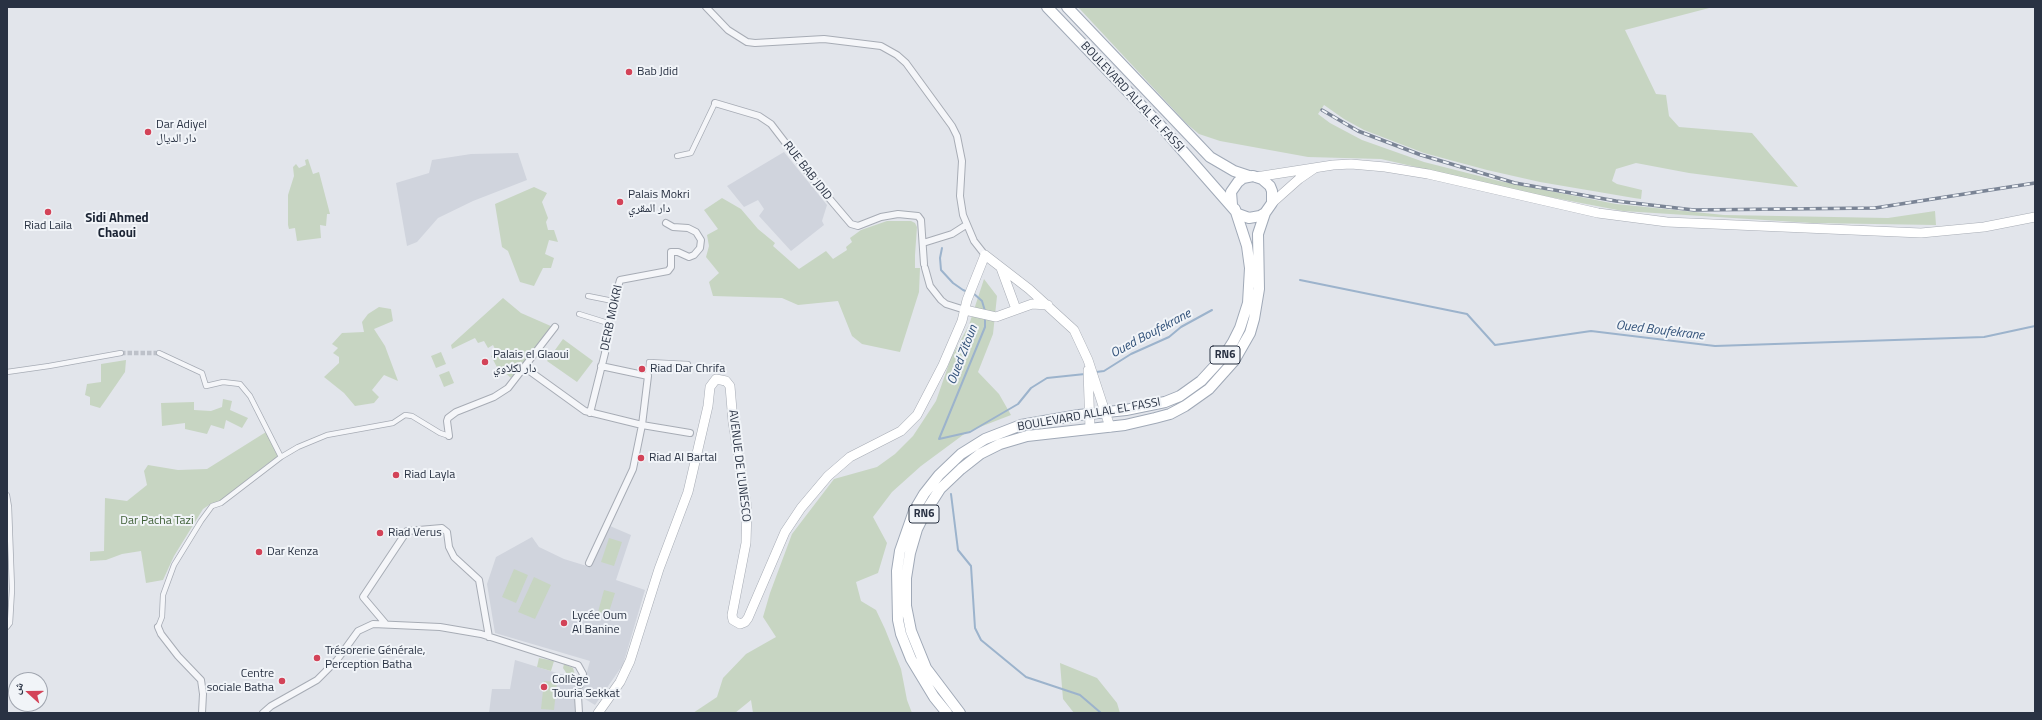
<!DOCTYPE html>
<meta charset="utf-8">
<style>
body{margin:0}
#map{position:relative;width:2042px;height:720px;overflow:hidden;background:#e2e5eb;font-family:"Titillium Web","Noto Naskh Arabic",sans-serif}
canvas{display:block}
.frame{position:absolute;inset:0;border:8px solid #293243;pointer-events:none}
.north{position:absolute;left:8px;top:672px;width:40px;height:40px;box-sizing:border-box;background:#f1f4f8;border:1px solid #a1a6b0;border-radius:50%;rotate:291deg;font-size:11px;font-weight:700;line-height:16px;text-align:center;color:#293243}
.north::after{content:'';display:block;margin:auto;width:14px;height:18px;background:#d34358;clip-path:polygon(50% 0,100% 100%,50% 72%,0 100%)}
</style>
<div id="map">
<canvas width="2042" height="720"></canvas>
<div class="frame"></div>
<div class="north">ش</div>
</div>
<script>
const c = document.querySelector('canvas').getContext('2d');
c.lineJoin = 'round';
function paint(path, color) {
  c.fillStyle = color;
  c.fill(path, 'evenodd');
}
function toPath(rows) {
  const path = new Path2D();
  for (const r of rows) {
    path.moveTo(r[0], r[1]);
    for (let i = 2; i < r.length; i += 2) path.lineTo(r[i], r[i + 1]);
  }
  return path;
}
function stroke(path, color, width, dash) {
  c.strokeStyle = color;
  c.lineWidth = width;
  c.lineCap = dash ? 'butt' : 'round';
  c.setLineDash(dash || []);
  c.stroke(path);
}
function label(font, color, halo, rows, align = 'center') {
  c.font = font + ' "Titillium Web","Noto Naskh Arabic",sans-serif';
  c.lineWidth = 4;
  c.setLineDash([]);
  c.textBaseline = 'middle';
  c.strokeStyle = halo;
  c.fillStyle = color;
  for (const [text, x, y, turn = 0] of rows) {
    c.save();
    c.translate(x, y);
    c.rotate((+turn || 0) * Math.PI / 180);
    c.textAlign = isNaN(turn) ? turn : align;
    if (halo) c.strokeText(text, 0, 0);
    c.fillText(text, 0, 0);
    c.restore();
  }
}
const built = toPath([
 [784,152,827,205,822,221,824,225,791,251,759,216,764,209,758,200,744,207,727,186],
 [518,153,527,180,473,201,438,218,417,242,407,246,396,183,429,173,432,160,471,154],
 [610,526,631,535,616,580,645,590,622,668,620,669,595,705,580,696,590,661,495,633,487,584,496,557,532,537,539,547,564,559,590,567],
 [515,660,560,674,575,675,573,683,578,684,575,713,489,713,492,689,510,689]
]);
const green = toPath([
 [1078,7,1713,7,1625,30,1656,94,1666,95,1669,116,1679,127,1752,133,1798,187,1689,173,1636,163,1616,169,1612,181,1617,184,1642,190,1641,199,1634,198,1540,182,1487,170,1424,153,1364,130,1344,119,1324,105,1318,114,1330,123,1362,140,1424,162,1499,181,1616,204,1724,215,1888,218,1935,211,1936,225,1812,223,1623,211,1539,195,1381,159,1308,157,1220,141,1199,134,1187,124],
 [308,159,313,174,319,172,330,214,327,214,326,226,320,225,321,238,297,241,295,228,289,229,288,225,288,195,294,176,293,167,296,164,299,168,306,165,305,160],
 [534,187,547,193,542,202,548,218,546,222,548,230,554,230,558,242,549,240,545,254,554,258,551,268,543,268,534,286,520,282,508,251,502,247,495,204],
 [722,198,741,209,758,229,775,243,773,246,799,269,826,251,833,259,847,250,846,247,852,242,850,238,861,230,887,221,911,221,915,223,917,227,915,255,915,268,920,268,919,292,900,352,862,344,852,336,838,301,798,305,782,298,713,296,709,282,719,273,706,257,709,246,707,235,718,229,704,210],
 [984,279,997,296,993,334,978,372,999,394,1011,415,967,432,921,466,892,492,873,517,887,543,878,573,856,582,861,601,876,610,885,629,901,669,907,700,912,713,753,713,751,700,735,713,693,713,717,697,723,678,746,654,776,637,763,617,770,593,792,534,834,479,877,467,895,454,913,436,936,401,951,358,969,325],
 [503,298,521,313,553,327,511,378,500,368,498,369,491,356,497,353,493,345,488,348,484,341,478,343,475,338,452,349,451,345],
 [379,307,391,309,393,321,374,329,385,346,398,381,384,375,372,390,379,397,374,403,355,406,344,393,324,377,339,363,339,357,333,353,338,348,332,344,342,333,364,332,362,322,368,314],
 [563,339,593,361,577,382,547,361],
 [441,352,446,364,436,368,431,356],
 [126,360,125,372,105,401,100,408,90,405,90,397,85,395,87,384,101,382,101,364],
 [449,371,454,383,444,387,439,375],
 [223,399,232,401,230,410,248,418,242,428,226,420,224,429,211,425,207,434,185,429,185,423,162,426,161,403,194,402,194,410,211,411,222,407],
 [266,432,280,458,267,464,220,502,212,503,203,509,174,556,163,580,146,583,141,551,122,554,106,560,90,561,90,552,104,551,105,498,127,501,147,485,144,471,148,465,178,470,207,469],
 [609,538,622,542,614,566,601,562],
 [514,569,528,575,516,603,502,597],
 [534,577,551,585,535,619,518,612],
 [604,590,615,593,608,615,598,612],
 [539,658,554,661,551,671,537,667],
 [1060,663,1097,678,1117,703,1120,713,1074,713,1063,699],
 [564,664,573,668,575,675,567,674,563,668],
 [544,681,557,682,554,710,541,709]
]);
const stream = toPath([
 [942,248,940,258,941,270,953,283,963,290,968,292],
 [1300,280,1467,314,1495,345,1591,331,1715,346,1984,337,2035,326],
 [973,293,982,301,985,311],
 [1096,372,1104,371,1131,354,1169,337,1181,327,1212,310],
 [939,439,985,327,985,318],
 [939,439,970,432,1018,404,1031,388,1047,378,1085,374],
 [951,494,958,550,971,566,975,628,981,640,1026,677,1080,695,1101,713]
]);
const pedestrianTunnel = toPath([
 [121,353,159,353]
]);
const minorTunnel = toPath([
 [578,696,580,685]
]);
const pedestrian = toPath([
 [677,156,691,153,715,103],
 [588,296,613,301],
 [579,314,608,323],
 [159,353,202,373,206,386,223,382,240,384,250,396,281,457],
 [7,372,49,366,121,353],
 [648,376,649,362,688,364],
 [7,495,9,507,12,589,10,623,7,627],
 [158,627,162,617,163,595,174,565,201,521,212,506,221,503,281,457,298,447,327,435,393,423,405,415,412,416,440,433,449,436]
]);
const minor = toPath([
 [706,7,728,30,747,42,755,43,824,39,881,46,897,55,906,63,952,126,957,136,962,161,960,196,963,215,974,241,985,255],
 [715,103,759,116,771,124,817,184,851,224,858,226,881,217,898,214,918,216,921,220,924,264],
 [923,243,952,234,966,225],
 [925,268,930,286,941,300,946,304,965,310],
 [524,367,585,411,642,425,690,433],
 [590,413,605,353,608,323,620,280,668,271,671,267,671,252,678,252,689,257,694,255,700,248,701,240,696,232,688,228,673,227,666,223],
 [449,436,447,421,448,418,456,412,494,397,508,388,555,327],
 [589,563,633,469,642,425,648,376,601,366],
 [385,623,363,597,407,531,442,528,447,532,449,547,454,557,479,580,489,637],
 [158,627,161,634,178,656,201,680,203,694,202,713],
 [578,696,579,713],
 [263,713,271,706,317,680,337,660,358,631,373,624,440,627,481,634,578,665,583,674,580,685]
]);
const secondary = toPath([
 [1256,177,1333,165,1351,164,1385,167,1428,174,1598,213,1667,222,1921,233,1984,227,2035,217],
 [1272,203,1299,179,1315,168],
 [1001,268,1016,309],
 [965,310,996,317,1032,304,1048,305],
 [1088,370,1090,429],
 [598,713,620,682,630,661,659,569,688,492,708,406,710,387,716,379,726,381,730,386,733,422,747,508,746,543,732,615,733,620,740,624,745,622,748,618,785,532,801,508,828,476,850,457,901,431,917,415,943,365,962,321,967,300,985,255,1029,289,1074,330,1088,360,1110,427]
]);
const primary = toPath([
 [1047,7,1160,125,1238,214,1249,218,1260,216,1265,213,1272,203,1272,191,1270,186,1262,179,1253,176,1243,178,1238,182,1231,192,1232,205],
 [1067,7,1210,157,1234,171,1249,176],
 [947,713,934,697,911,659,901,634,898,620,897,571,900,551,914,511,924,494,939,475,961,454,985,439,1021,425,1079,415,1126,410,1165,402,1180,396,1201,381,1224,356,1233,342,1240,328,1248,303,1250,268,1247,246,1235,209],
 [960,713,926,668,911,631,906,606,906,578,910,553,917,529,926,511,940,489,961,469,980,454,1000,444,1027,436,1125,425,1155,418,1170,414,1185,406,1209,389,1234,361,1250,333,1254,319,1259,289,1258,234,1265,213]
]);
const rail = toPath([
 [1322,110,1358,131,1421,155,1515,183,1616,201,1694,210,1875,208,2035,183]
]);
const markers = [
 [629,72,4,"#d34358"],
 [148,132,4,"#d34358"],
 [620,202,4,"#d34358"],
 [48,212,4,"#d34358"],
 [485,362,4,"#d34358"],
 [642,369,4,"#d34358"],
 [641,458,4,"#d34358"],
 [396,475,4,"#d34358"],
 [380,533,4,"#d34358"],
 [259,552,4,"#d34358"],
 [564,623,4,"#d34358"],
 [317,658,4,"#d34358"],
 [282,681,4,"#d34358"],
 [544,687,4,"#d34358"]
];
const shields = [
 [1225,355,30],
 [924,514,30]
];
const shieldNames = [
 ["RN6",1225,355],
 ["RN6",924,514]
];
const poiNames = [
 ["Bab Jdid",637,72],
 ["Dar Adiyel",156,125],
 ["دار الديال",156,139],
 ["Palais Mokri",628,195],
 ["دار المقري",628,209],
 ["Riad Laila",48,226,"center"],
 ["Palais el Glaoui",493,355],
 ["دار لكلاوي",493,369],
 ["Riad Dar Chrifa",650,369],
 ["Riad Al Bartal",649,458],
 ["Riad Layla",404,475],
 ["Riad Verus",388,533],
 ["Dar Kenza",267,552],
 ["Lycée Oum",572,616],
 ["Al Banine",572,630],
 ["Trésorerie Générale,",325,651],
 ["Perception Batha",325,665],
 ["Centre",274,674,"right"],
 ["sociale Batha",274,688,"right"],
 ["Collège",552,680],
 ["Touria Sekkat",552,694]
];
const streetNames = [
 ["BOULEVARD ALLAL EL FASSI",1132,97,47],
 ["RUE BAB JDID",807,171,52],
 ["DERB MOKRI",612,318,-78],
 ["BOULEVARD ALLAL EL FASSI",1089,415,-10],
 ["AVENUE DE L'UNESCO",739,466,83]
];
const parkNames = [
 ["Dar Pacha Tazi",157,521]
];
const neighbourhoodNames = [
 ["Sidi Ahmed",117,219],
 ["Chaoui",117,234]
];
const waterNames = [
 ["Oued Boufekrane",1660,331,7],
 ["Oued Boufekrane",1151,334,-28],
 ["Oued Zitoun",963,355,-69]
];
paint(built, '#d0d4dd');
paint(green, '#c7d5c2');
stroke(stream, '#9cb3cc', 2);
stroke(pedestrianTunnel, '#bdc1c9', 4.5, [4.5, 2]);
stroke(minorTunnel, '#bdc1c9', 6, [6, 3]);
stroke(pedestrian, '#a7acb5', 6);
stroke(minor, '#a7acb5', 8);
stroke(secondary, '#a7acb5', 10);
stroke(primary, '#a0a9b7', 12);
stroke(pedestrian, '#f5f6f9', 4.5);
stroke(minor, '#f5f6f9', 6);
stroke(secondary, '#fff', 9);
stroke(primary, '#fff', 10);
stroke(rail, '#7a8495', 3.5);
stroke(rail, '#f1f4f8', 2, [6]);
for (const [x, y, r, color] of markers) {
  const dot = new Path2D();
  dot.arc(x, y, r, 0, 2 * Math.PI);
  c.fillStyle = color;
  c.fill(dot);
  stroke(dot, '#f1f4f8', 1.5);
}
for (const [x, y, w] of shields) {
  const box = new Path2D();
  box.roundRect(x - w / 2, y - 9, w, 18, 3);
  c.fillStyle = '#f1f4f8';
  c.fill(box);
  stroke(box, '#293243', 1);
}
label('bold 11px', '#293243', null, shieldNames);
label('12px', '#293243', '#f1f4f8', poiNames, 'left');
label('12px', '#293243', '#f1f4f8', streetNames);
label('12px', '#3e5f36', '#f1f4f8', parkNames);
label('bold 13px', '#1b2434', '#f1f4f8', neighbourhoodNames);
label('italic 13px', '#315179', '#f1f4f8', waterNames);
</script>
